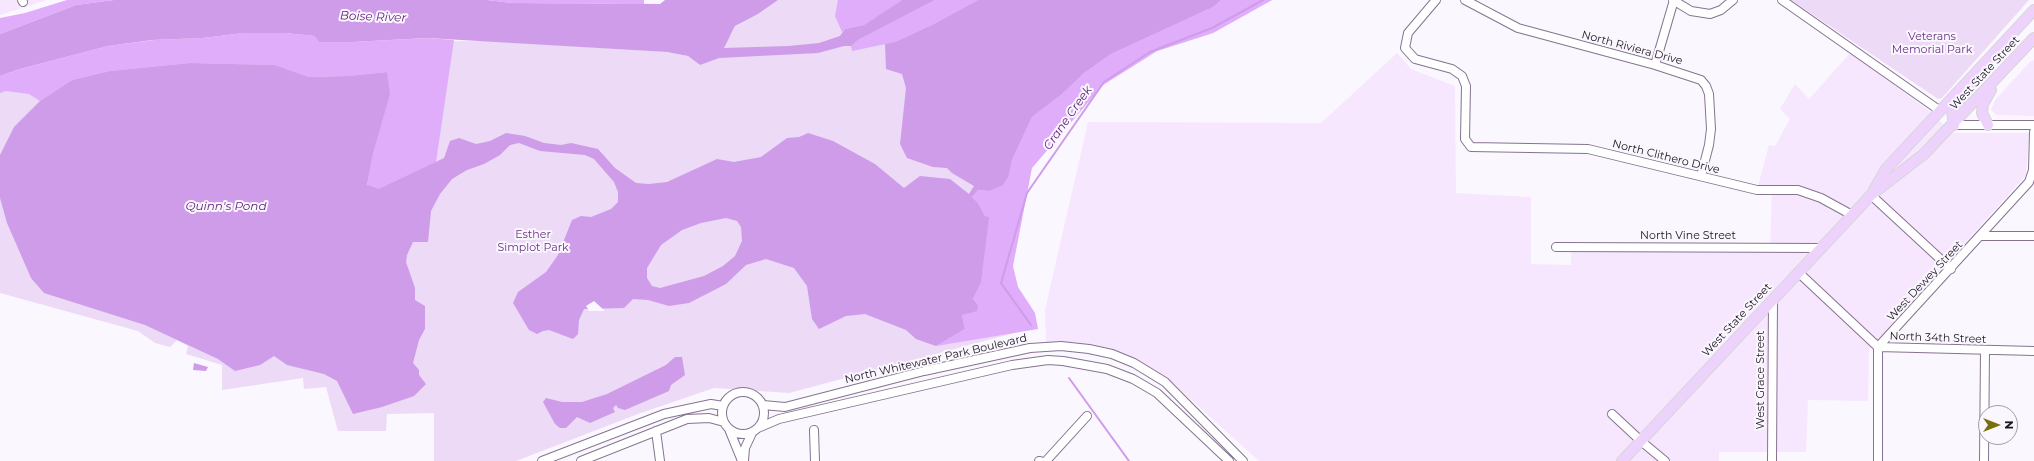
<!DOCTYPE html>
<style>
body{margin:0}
#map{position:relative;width:2034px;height:461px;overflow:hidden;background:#fbf7fe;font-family:Montserrat,sans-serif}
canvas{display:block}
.north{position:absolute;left:1978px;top:405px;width:40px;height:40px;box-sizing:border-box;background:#fbf7fe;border:1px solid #a29da6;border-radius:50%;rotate:90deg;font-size:11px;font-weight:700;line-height:16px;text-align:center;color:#1d1621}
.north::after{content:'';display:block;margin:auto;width:14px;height:18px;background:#776e0c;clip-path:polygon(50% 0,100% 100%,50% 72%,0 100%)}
</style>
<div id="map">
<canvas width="2034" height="461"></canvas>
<div class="north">N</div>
</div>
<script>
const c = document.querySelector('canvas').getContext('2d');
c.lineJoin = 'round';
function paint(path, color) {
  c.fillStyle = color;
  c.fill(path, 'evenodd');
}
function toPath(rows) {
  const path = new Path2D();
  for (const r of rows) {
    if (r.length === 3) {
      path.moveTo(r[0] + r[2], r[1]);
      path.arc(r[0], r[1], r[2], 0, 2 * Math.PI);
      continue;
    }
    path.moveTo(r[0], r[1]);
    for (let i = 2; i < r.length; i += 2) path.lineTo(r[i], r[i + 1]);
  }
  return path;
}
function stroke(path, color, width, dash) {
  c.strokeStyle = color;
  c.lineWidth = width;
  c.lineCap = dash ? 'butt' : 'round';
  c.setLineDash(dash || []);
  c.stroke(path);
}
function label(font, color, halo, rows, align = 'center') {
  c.font = font + ' Montserrat,sans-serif';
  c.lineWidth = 4;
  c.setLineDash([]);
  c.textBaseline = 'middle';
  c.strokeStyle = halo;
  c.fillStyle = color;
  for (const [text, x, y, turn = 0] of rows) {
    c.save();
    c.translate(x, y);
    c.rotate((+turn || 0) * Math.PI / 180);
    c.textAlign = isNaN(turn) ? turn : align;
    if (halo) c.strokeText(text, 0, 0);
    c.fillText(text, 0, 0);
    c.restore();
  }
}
const built = toPath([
 [0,0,47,0,0,15],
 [1851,52,1928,110,1953,133,2029,133,2026,175,1869,350,1868,401,1808,400,1806,452,1719,452,1719,461,1259,461,1165,376,1116,351,1079,343,1046,342,1045,310,1088,122,1321,123,1397,53,1411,69,1455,86,1456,193,1531,197,1531,264,1571,265,1571,252,1770,252,1772,186,1758,186,1769,145,1775,146,1790,119,1780,109,1795,84,1809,99],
 [2034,60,2034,116,1997,115,1991,110,1995,100,2030,62]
]);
const green = toPath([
 [778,0,1272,0,1213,33,1157,51,1103,85,1016,186,999,290,1018,332,789,393,714,388,638,414,516,461,434,461,434,413,387,414,386,431,338,431,326,387,304,389,303,378,222,390,222,365,186,354,188,346,177,340,170,347,155,343,138,331,0,293,0,76,108,46,152,40,203,38,319,42,489,41,667,52,688,56,700,65,731,35,735,26,758,14],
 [1791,0,2029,0,1942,98,1938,99]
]);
const forest = toPath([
 [67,0,114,0,76,5,0,34,0,18,25,13],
 [487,0,644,0,644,4,512,3],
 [838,0,902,0,864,25,845,29,842,32,835,16],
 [935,0,978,0,932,25,895,42,852,51,851,46,858,40],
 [1221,0,1272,0,1213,33,1157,51,1103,85,1032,168,1013,266,1018,287,1035,313,1038,329,936,346,965,329,962,315,978,305,973,299,981,283,988,217,985,216,978,203,972,197,978,190,989,191,1009,175,1012,160,1032,117,1062,94,1084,73,1111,54,1213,7],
 [243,33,285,33,316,36,319,42,352,42,427,38,454,40,436,162,379,190,367,186,387,72,349,76,309,77,275,65,190,63,110,71,72,80,40,101,29,94,6,91,0,93,0,76,20,69,108,46,155,40,203,38]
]);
const water = toPath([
 [114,0,487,0,512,3,660,4,665,0,778,0,758,14,735,26,724,48,788,46,819,43,840,36,845,29,864,25,902,0,935,0,858,40,851,46,844,46,818,53,719,58,700,65,688,56,667,52,427,38,352,42,319,42,315,36,285,33,243,33,203,38,152,40,108,46,20,69,0,76,0,34,76,5],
 [978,0,1221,0,1213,7,1111,54,1084,73,1062,94,1032,117,1012,160,1009,175,1003,185,989,191,978,190,972,197,978,203,985,216,989,217,981,283,973,299,978,305,977,311,962,315,965,329,936,346,916,339,906,330,865,314,846,316,819,329,812,319,807,286,794,268,766,259,746,265,726,284,689,303,669,306,648,300,633,299,624,308,584,309,579,320,578,334,573,339,549,330,543,331,537,334,529,330,513,303,518,292,546,272,558,255,572,220,581,216,591,217,611,209,618,202,618,192,614,182,594,159,585,155,540,151,519,143,510,145,500,155,484,164,467,170,452,179,440,194,431,211,428,242,413,242,407,255,406,262,415,288,415,300,425,306,425,329,419,340,413,363,419,370,419,375,426,384,414,396,382,407,353,414,337,381,324,374,287,365,274,356,260,365,235,371,218,359,145,325,44,293,31,278,7,223,0,198,0,155,14,127,40,101,72,80,110,71,190,63,275,65,309,77,349,76,387,72,390,94,373,153,367,185,379,189,444,158,450,141,459,138,476,144,490,141,506,133,525,136,544,143,561,145,571,143,598,149,615,168,636,183,649,184,667,182,717,159,734,162,761,157,787,138,799,137,808,133,833,141,875,164,904,188,920,176,950,179,969,194,974,186,952,173,947,168,933,167,907,158,900,144,906,88,902,74,886,69,885,44,895,42,932,25],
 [726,218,737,221,741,227,742,241,735,256,723,266,704,276,660,288,652,286,647,278,647,268,661,245,682,230,701,223],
 [675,357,682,357,685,375,671,385,669,391,625,410,618,408,616,405,613,408,615,412,590,423,577,417,566,428,560,428,555,424,543,402,546,398,562,402,582,402,607,394,666,365],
 [194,363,208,367,206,371,193,370]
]);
const pier = toPath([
 [594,301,605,311,589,311,586,306]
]);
const stream = toPath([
 [1031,325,1001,283,1027,193,1104,82,1150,52,1212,28,1263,0],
 [1069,378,1129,461]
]);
const minor = toPath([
 [22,0,23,2],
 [1436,0,1408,33,1405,48,1415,59,1452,69,1462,76,1466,86,1465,139,1471,147,1588,149,1757,190,1798,190,1821,198,1852,215],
 [1465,0,1518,28,1655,65,1701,80,1706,86,1709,94,1711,129,1709,145,1701,176],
 [1673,0,1691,11,1710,14,1721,10,1733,0],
 [1782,0,1939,110],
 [1655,65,1674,0],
 [1954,125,2034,125],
 [1871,195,1951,269],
 [1982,236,2034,236],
 [1556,247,1821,248],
 [1798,272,1878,347,2034,351],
 [743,413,21],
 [763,405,785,407,924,371,1030,348,1061,346,1089,349,1112,354,1134,363,1165,382,1243,461],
 [1612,414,1641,441,1665,461],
 [758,428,779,419,1012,365,1048,360,1063,361,1107,369,1133,379,1157,393,1229,461],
 [729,429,742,461],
 [814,430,815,461],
 [656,431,660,461],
 [542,461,664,414,711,404,723,406],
 [581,461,687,419,709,418,724,422],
 [744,461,745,448,752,433],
 [1039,461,1040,461],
 [1046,461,1087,416],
 [1772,461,1773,300],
 [1878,461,1878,347,2029,182,2033,170,2034,132],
 [1984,461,1985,351]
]);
const major = toPath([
 [1954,125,1952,111,1975,79],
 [1988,125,1982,113,1983,104,1991,90],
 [1874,190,1886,169,2034,10],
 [1622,461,1871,195,1924,154,2034,38]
]);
const parkNames = [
 ["Veterans",1932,37],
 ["Memorial Park",1932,50],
 ["Esther",533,235],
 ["Simplot Park",533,248]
];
const streetNames = [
 ["North Riviera Drive",1632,48,15],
 ["West State Street",1985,73,-47],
 ["North Clithero Drive",1666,157,14],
 ["North Vine Street",1688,236],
 ["West Dewey Street",1925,281,-47],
 ["West State Street",1737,320,-47],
 ["North 34th Street",1938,338,2],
 ["North Whitewater Park Boulevard",936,359,-13],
 ["West Grace Street",1761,380,-90]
];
const waterNames = [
 ["Boise River",373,17,2],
 ["Crane Creek",1068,118,-55],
 ["Quinn's Pond",226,206]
];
paint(built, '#f6e7ff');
paint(green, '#ecdaf7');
paint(forest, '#dfadfa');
paint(water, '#ce9ce8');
paint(pier, '#fbf7fe');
stroke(stream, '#ce9ce8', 2);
stroke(minor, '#867390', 10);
stroke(major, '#d6d5d7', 12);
stroke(minor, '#fff', 8);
stroke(major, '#edd3fb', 10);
label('11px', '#6c2f88', '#fbf7fe', parkNames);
label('11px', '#1d1621', '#fbf7fe', streetNames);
label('italic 12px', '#61247c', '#fbf7fe', waterNames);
</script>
